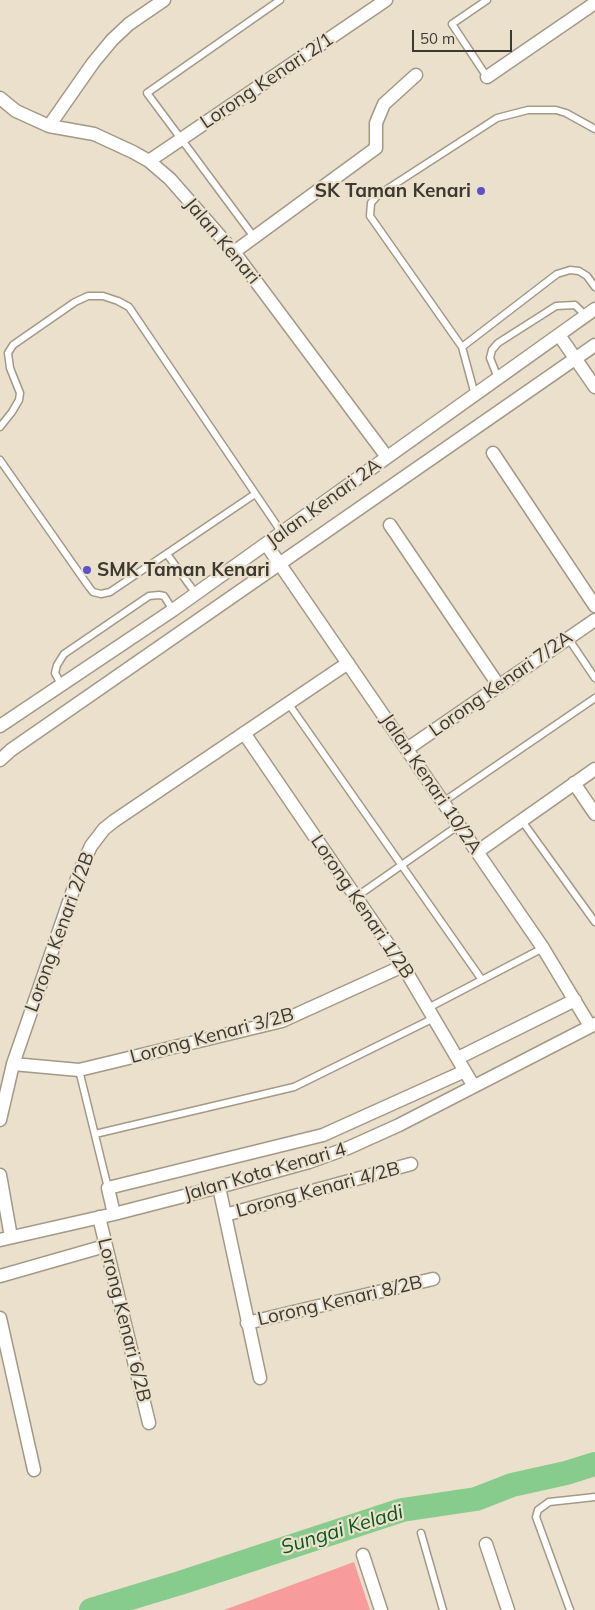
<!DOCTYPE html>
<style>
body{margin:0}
#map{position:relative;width:595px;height:1610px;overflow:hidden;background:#eae0cc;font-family:Mulish,sans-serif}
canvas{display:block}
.scale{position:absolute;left:412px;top:30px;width:100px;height:22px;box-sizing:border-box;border:2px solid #3d3931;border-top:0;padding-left:6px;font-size:15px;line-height:18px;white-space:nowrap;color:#3d3931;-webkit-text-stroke:4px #eae0cc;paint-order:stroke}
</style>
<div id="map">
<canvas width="595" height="1610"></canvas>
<div class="scale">50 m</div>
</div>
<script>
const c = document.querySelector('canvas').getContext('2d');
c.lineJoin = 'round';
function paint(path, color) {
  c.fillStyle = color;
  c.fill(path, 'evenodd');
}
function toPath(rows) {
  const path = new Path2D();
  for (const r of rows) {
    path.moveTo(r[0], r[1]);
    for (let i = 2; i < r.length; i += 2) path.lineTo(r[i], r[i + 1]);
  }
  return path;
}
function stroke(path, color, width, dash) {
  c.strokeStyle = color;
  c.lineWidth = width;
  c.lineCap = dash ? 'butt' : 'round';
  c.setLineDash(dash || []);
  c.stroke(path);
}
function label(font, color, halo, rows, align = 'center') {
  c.font = font + ' Mulish,sans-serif';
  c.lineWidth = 4.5;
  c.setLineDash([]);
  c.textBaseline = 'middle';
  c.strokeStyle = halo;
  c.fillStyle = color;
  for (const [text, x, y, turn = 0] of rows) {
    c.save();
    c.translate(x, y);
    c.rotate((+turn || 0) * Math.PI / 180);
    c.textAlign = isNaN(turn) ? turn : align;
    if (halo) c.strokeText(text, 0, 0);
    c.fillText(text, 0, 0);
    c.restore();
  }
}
const green = toPath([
 [354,1562,370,1610,224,1610]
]);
const river = toPath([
 [91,1610,180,1583,402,1510,476,1499,512,1485,566,1473,595,1464]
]);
const lane = toPath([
 [487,0,452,24,487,77],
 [254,237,147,93,280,0],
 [462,347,557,274,570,270,579,271,587,276,595,287],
 [498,378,490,358,492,350,498,343,556,306,575,305,586,316],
 [475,395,462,347,370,216,371,203,378,195,497,118,528,110,556,110,566,113,595,129],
 [0,427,12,412,19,400,20,393,10,368,8,353,13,345,75,302,88,296,103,296,118,301,129,307,282,533],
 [0,460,89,587,93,592,101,594,110,592,255,494],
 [167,554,196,594],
 [568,638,595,678],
 [61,684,55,673,57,665,64,654,149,596,159,595,164,596,173,610],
 [288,703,482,980],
 [443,802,595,698],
 [522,821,595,922],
 [356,897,459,825],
 [428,1008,543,948],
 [79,1070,108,1188],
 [95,1134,294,1087,434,1018],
 [421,1533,443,1610],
 [570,1610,536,1517,538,1510,549,1502,595,1497]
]);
const street = toPath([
 [487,77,595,3],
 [0,98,16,111,49,126,94,134,133,152,149,161,170,179,234,252,387,457],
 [49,126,93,63,112,40,129,24,164,0],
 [149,161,386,0],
 [234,252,376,148,376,123,384,104,416,75],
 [559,335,595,387],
 [493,453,595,606],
 [390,525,499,686],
 [266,544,543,948,590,1026],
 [0,726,173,610,595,309],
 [244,733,403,966,473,1085],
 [407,749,595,620],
 [0,760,11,750,595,345],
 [574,783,595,814],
 [477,852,595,769],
 [458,1058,575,1000],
 [13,1064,79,1070,282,1021,403,966],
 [0,1120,13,1064,80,870,91,846,104,829,114,821,348,663],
 [0,1175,11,1237],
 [219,1187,260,1378],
 [114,1214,108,1188,323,1135,465,1071],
 [225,1215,411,1164],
 [99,1217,149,1423],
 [0,1240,114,1214,219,1187,309,1162,348,1148,399,1125,595,1024],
 [0,1276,105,1246],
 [0,1318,34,1470],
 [247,1323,433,1279],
 [486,1544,508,1610],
 [363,1555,381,1610]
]);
const markers = [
 [481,191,5,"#6050c8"],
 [87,570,5,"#6050c8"]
];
const streetNames = [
 ["Lorong Kenari 2/1",267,81,-34],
 ["Jalan Kenari",222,241,50],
 ["Jalan Kenari 2A",324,503,-36],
 ["Lorong Kenari 7/2A",501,684,-35],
 ["Jalan Kenari 10/2A",431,784,56],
 ["Lorong Kenari 1/2B",362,907,56],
 ["Lorong Kenari 2/2B",60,932,-70],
 ["Lorong Kenari 3/2B",212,1036,-15],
 ["Jalan Kota Kenari 4",265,1172,-16],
 ["Lorong Kenari 4/2B",318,1190,-15],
 ["Lorong Kenari 8/2B",340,1301,-13],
 ["Lorong Kenari 6/2B",124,1320,76]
];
const poiNames = [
 ["SK Taman Kenari",471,191],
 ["SMK Taman Kenari",97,570,"left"]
];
const waterNames = [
 ["Sungai Keladi",342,1530,-17]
];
paint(green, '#f79b9c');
stroke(river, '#87cb8d', 24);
stroke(lane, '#a39986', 9);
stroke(street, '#a39986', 15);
stroke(lane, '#fff', 6);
stroke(street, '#fff', 12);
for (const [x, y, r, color] of markers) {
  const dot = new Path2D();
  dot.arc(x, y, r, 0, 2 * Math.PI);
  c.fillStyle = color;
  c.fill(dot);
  stroke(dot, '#eae0cc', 2);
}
label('19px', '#3d3931', '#eae0cc', streetNames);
label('bold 19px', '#3d3931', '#eae0cc', poiNames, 'right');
label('italic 20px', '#09561c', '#eae0cc', waterNames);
</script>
